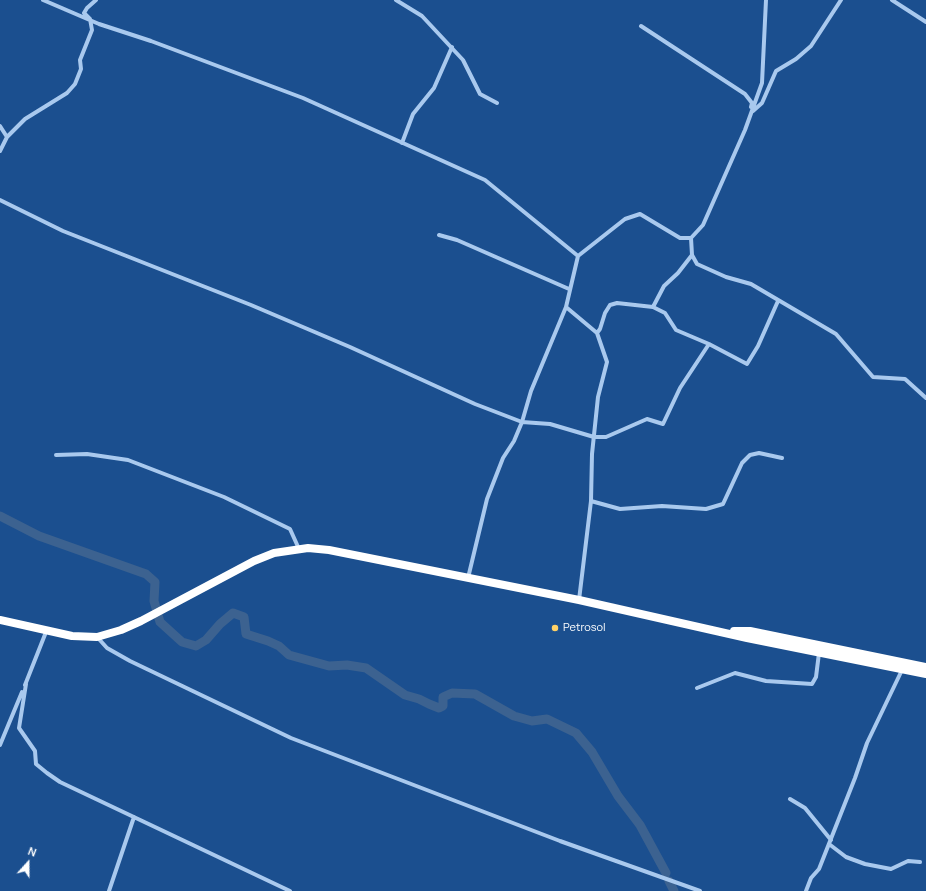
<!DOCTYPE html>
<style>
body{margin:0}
#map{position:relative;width:926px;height:891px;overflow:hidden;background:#1b4f8f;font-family:Manrope,sans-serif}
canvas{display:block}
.north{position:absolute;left:8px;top:843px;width:40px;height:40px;-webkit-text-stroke:3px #1b4f8f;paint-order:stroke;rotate:21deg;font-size:11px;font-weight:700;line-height:16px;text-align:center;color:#fff}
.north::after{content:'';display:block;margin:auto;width:14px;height:18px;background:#fff;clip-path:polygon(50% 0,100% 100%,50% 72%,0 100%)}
</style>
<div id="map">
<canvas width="926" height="891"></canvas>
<div class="north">N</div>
</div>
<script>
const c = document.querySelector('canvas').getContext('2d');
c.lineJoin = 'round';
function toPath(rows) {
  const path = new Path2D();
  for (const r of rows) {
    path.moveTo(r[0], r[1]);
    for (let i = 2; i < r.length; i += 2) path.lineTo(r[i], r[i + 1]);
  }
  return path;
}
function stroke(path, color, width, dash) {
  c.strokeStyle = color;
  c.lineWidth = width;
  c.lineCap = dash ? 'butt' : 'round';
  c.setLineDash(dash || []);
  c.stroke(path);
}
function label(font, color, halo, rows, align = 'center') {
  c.font = font + ' Manrope,sans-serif';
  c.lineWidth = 3;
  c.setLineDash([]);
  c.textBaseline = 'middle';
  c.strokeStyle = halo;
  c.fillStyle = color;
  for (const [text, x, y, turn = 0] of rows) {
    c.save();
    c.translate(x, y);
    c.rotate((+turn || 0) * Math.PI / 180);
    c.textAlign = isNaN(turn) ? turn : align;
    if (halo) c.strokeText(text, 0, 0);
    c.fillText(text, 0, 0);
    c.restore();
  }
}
const river = toPath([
 [0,516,39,536,146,574,155,582,154,601,160,622,182,642,196,646,206,640,220,624,233,613,244,617,246,634,268,641,279,646,289,655,329,666,347,665,366,668,405,695,419,699,429,704,439,708,443,706,443,697,452,693,475,694,514,716,532,721,547,719,576,733,592,752,618,796,640,825,666,873],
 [669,881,674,891]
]);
const street = toPath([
 [43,0,99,24,151,41,303,98,485,180,578,256],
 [396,0,422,16,463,60,480,94,497,103],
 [892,0,926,22],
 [641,26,745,94,752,103,751,107],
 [753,111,762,103,776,71,796,59,811,46,841,0],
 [0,126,7,137],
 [402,143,413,114,434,88,452,47],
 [0,151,7,137,25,119,67,93,75,84,81,69,80,60,92,30,90,19,84,13,87,8,96,0],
 [0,200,63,231,251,305,350,347,475,404,522,422,550,424,594,437,606,437,647,419,663,424,680,388,709,344],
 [439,235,457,240,569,289],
 [692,255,697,264,726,277,751,284,836,334,873,377,905,379,926,398],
 [653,307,664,286,678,273,692,255,691,238],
 [597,333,600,329,605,313,610,305,617,303,653,307,665,313,676,330,709,344,747,364,758,346,778,301],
 [56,455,87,454,128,460,224,497,290,529,299,549],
 [591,501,620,509,662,506,706,509,723,504,742,463,750,455,759,453,782,458],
 [468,578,487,499,503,458,514,441,522,422,531,391,566,307],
 [579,600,591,501,592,454,598,397,607,362,597,333,566,307,578,256,625,219,640,214,680,238,691,238,703,225,745,130,762,83,766,0],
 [98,638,107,648,130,661,291,738,560,841,700,891],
 [26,684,19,728,35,751,36,764,47,773,60,782,290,891],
 [25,685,46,632],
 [697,688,735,673,766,681,812,684,816,677,819,653],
 [0,745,22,692],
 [790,799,805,808,831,840],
 [829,844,846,857,865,864,891,869,908,861,920,862],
 [109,891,134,817],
 [806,891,811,878,819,869,855,778,867,743,902,670]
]);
const highway = toPath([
 [0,620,72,636,97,637,121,630,141,621,254,561,274,553,308,548,329,550,579,600,747,638,926,674],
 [734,631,750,631,926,667]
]);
const markers = [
 [555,628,4,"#ffd166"]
];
const poiNames = [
 ["Petrosol",563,628]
];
stroke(river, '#3c6290', 9);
stroke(street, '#a9c9ee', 4);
stroke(highway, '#fff', 8);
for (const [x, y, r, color] of markers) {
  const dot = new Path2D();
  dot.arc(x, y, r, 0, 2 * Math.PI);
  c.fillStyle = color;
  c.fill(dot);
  stroke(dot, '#1b4f8f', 1.5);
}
label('11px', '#fff', '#1b4f8f', poiNames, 'left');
</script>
